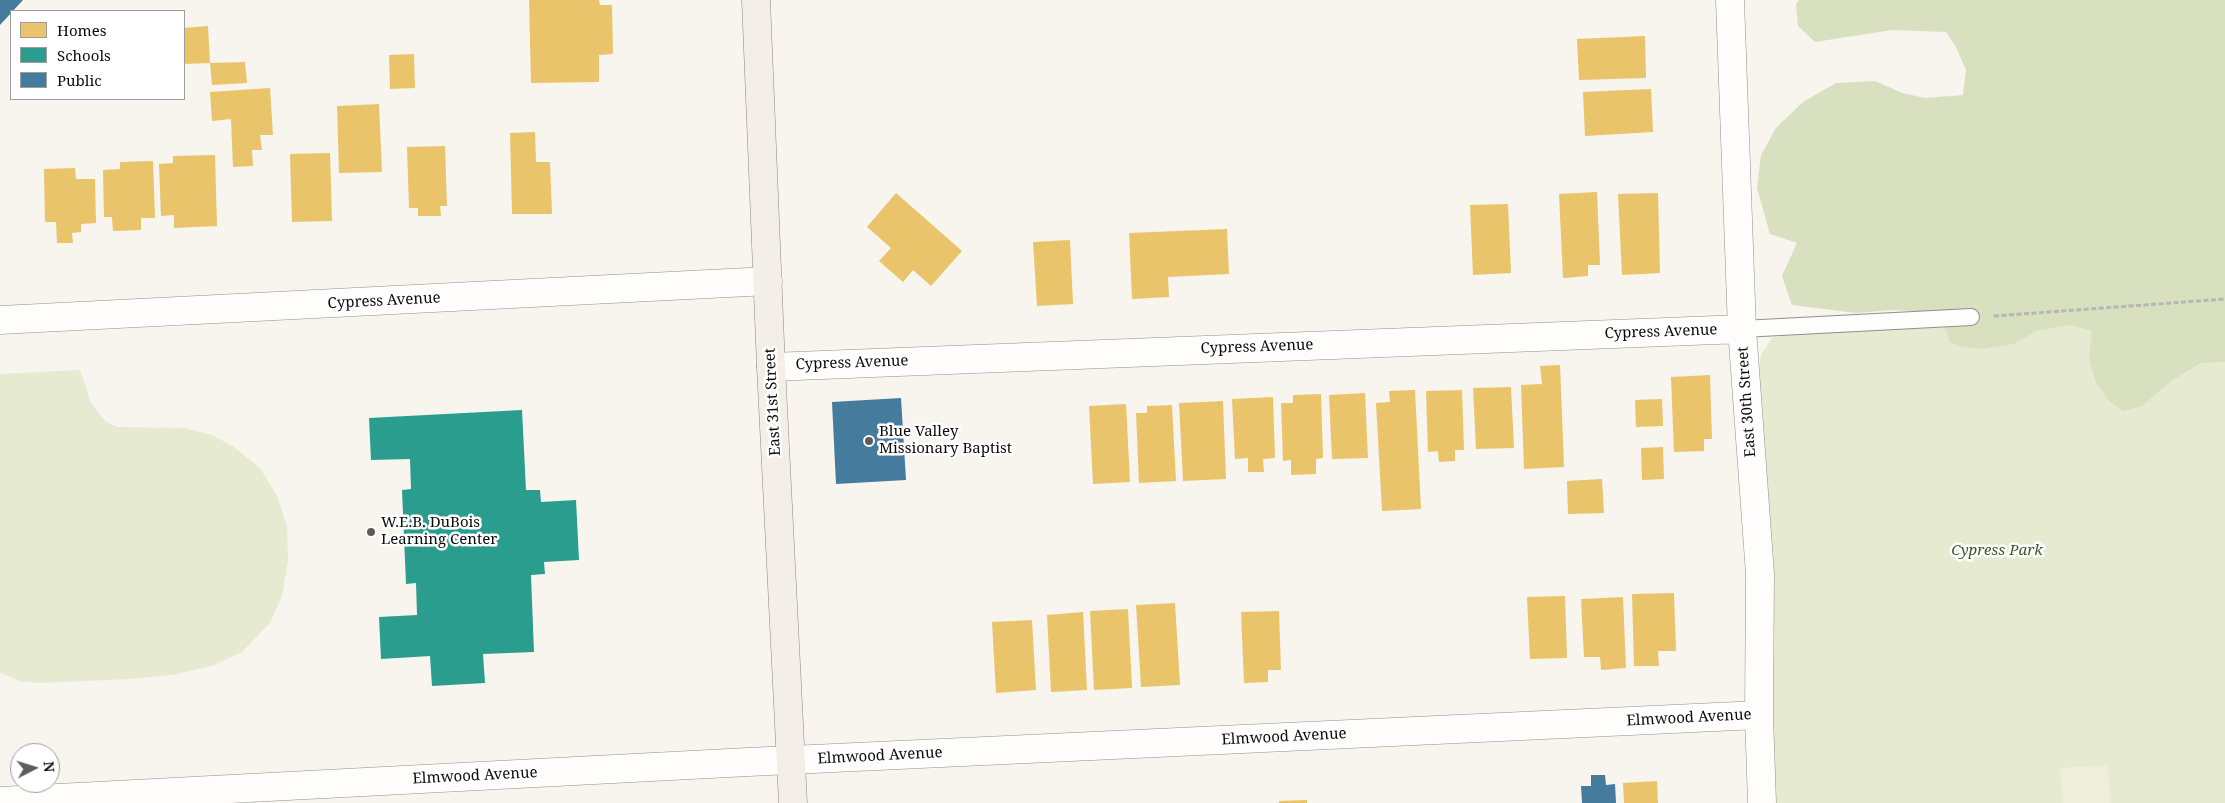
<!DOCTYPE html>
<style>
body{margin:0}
#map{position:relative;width:2225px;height:803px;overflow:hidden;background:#f8f4ee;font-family:"Noto Serif",serif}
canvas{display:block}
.legend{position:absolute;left:10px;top:10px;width:175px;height:90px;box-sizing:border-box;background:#fff;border:1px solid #9d9d9d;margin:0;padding:6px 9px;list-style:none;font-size:15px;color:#0a0a0a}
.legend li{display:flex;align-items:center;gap:10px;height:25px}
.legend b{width:25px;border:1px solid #9d9d9d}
.north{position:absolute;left:10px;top:743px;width:50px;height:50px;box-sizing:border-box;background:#fff;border:1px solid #9d9d9d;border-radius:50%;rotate:85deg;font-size:14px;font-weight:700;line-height:20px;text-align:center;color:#0a0a0a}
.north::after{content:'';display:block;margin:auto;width:18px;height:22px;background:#5d5c5a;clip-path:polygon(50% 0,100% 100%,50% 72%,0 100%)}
</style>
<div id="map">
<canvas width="2225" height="803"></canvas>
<ul class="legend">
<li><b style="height:14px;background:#e9c46a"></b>Homes</li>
<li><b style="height:14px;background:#2a9d8f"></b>Schools</li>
<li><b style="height:14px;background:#457b9d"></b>Public</li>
</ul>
<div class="north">N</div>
</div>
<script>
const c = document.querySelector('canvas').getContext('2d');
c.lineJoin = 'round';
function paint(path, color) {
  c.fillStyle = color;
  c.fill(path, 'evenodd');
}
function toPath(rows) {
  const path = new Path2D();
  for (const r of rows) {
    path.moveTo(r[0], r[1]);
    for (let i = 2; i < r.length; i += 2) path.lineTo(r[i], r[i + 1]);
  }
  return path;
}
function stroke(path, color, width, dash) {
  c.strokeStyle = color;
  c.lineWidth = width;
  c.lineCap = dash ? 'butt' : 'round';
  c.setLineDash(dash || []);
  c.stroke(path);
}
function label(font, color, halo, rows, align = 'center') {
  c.font = font + ' "Noto Serif",serif';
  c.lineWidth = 5;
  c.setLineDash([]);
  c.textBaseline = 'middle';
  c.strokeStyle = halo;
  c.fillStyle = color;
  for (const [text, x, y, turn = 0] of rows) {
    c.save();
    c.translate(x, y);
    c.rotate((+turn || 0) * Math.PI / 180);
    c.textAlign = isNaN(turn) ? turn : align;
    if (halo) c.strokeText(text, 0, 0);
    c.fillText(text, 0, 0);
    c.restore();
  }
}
const green = toPath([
 [2225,312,2225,803,1774,803,1757,380,1761,355,1772,338,1783,335],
 [80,370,91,403,105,421,117,427,184,428,212,435,234,447,260,468,277,496,287,526,288,560,282,596,270,623,242,652,212,666,172,675,128,679,41,683,19,681,0,672,0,374]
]);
const forest = toPath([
 [1799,0,2225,0,2225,362,2200,363,2170,382,2142,406,2123,411,2109,401,2095,380,2089,358,2092,331,2072,325,2038,330,2016,343,1983,349,1963,347,1950,342,1938,312,1891,310,1856,313,1792,305,1782,276,1797,243,1770,234,1757,188,1761,155,1776,128,1803,102,1836,83,1875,81,1902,93,1925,98,1963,95,1966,70,1956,47,1946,32,1892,30,1815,42,1798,26,1796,4]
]);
const pitch = toPath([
 [2108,765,2111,803,2063,803,2060,768]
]);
const homes = toPath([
 [529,0,599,0,600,5,612,5,613,54,599,55,599,82,531,83],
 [208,26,210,63,184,64,184,28],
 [1645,36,1646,78,1579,80,1577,39],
 [414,54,415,88,390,89,389,55],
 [245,62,247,83,212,85,210,63],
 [270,88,273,135,260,135,262,150,252,150,253,166,233,167,231,119,212,121,210,92],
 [1651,89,1653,132,1585,136,1583,92],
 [379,104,382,172,339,173,337,106],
 [535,132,536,162,550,162,552,214,512,214,510,133],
 [445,146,447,206,440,206,441,216,418,216,418,208,409,208,407,147],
 [330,153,332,221,292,222,290,154],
 [215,155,217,226,174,228,174,215,161,216,159,164,173,163,173,156],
 [153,161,155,218,141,218,141,230,113,231,112,217,104,217,103,170,120,169,120,162],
 [75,168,76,179,95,179,96,223,81,224,81,232,72,233,73,243,57,243,56,222,45,222,44,169],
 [1597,192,1600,265,1588,265,1588,276,1563,278,1559,194],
 [896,193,962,251,931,286,913,270,903,282,879,261,891,248,867,227],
 [1658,193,1660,273,1622,275,1618,194],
 [1508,204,1511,273,1473,275,1470,205],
 [1227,229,1229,274,1168,277,1169,297,1132,299,1129,233],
 [1070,240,1073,304,1037,306,1033,242],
 [1560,365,1564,467,1524,469,1521,385,1542,384,1540,366],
 [1710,375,1712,439,1704,439,1704,451,1674,452,1671,377],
 [1511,387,1514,448,1476,449,1473,388],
 [1415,390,1421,509,1382,511,1376,403,1390,402,1389,391],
 [1462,390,1464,450,1455,450,1455,461,1439,462,1438,451,1428,452,1426,391],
 [1365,393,1368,458,1332,459,1329,395],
 [1321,394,1323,458,1316,459,1316,474,1291,475,1291,460,1283,461,1281,403,1293,403,1293,395],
 [1273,397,1275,458,1263,459,1264,472,1248,472,1248,458,1235,459,1232,399],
 [1662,399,1663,426,1636,427,1635,400],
 [1223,401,1226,479,1183,481,1179,403],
 [1126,404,1130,482,1093,484,1089,406],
 [1172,405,1176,481,1139,483,1136,413,1147,413,1147,406],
 [1663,447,1664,479,1642,480,1641,448],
 [1602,479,1604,513,1568,514,1567,481],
 [1674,593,1676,651,1658,651,1659,666,1634,666,1632,594],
 [1565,596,1567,658,1530,659,1527,597],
 [1623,597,1626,668,1601,670,1600,657,1584,657,1581,599],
 [1175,603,1180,685,1141,687,1136,605],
 [1128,609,1132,688,1094,690,1090,611],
 [1279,611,1281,670,1268,670,1268,682,1244,683,1241,612],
 [1083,612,1087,690,1051,692,1047,615],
 [1032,620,1036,690,996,693,992,622],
 [1657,781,1658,803,1624,803,1623,783],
 [1307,800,1307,803,1279,803,1279,801]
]);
const schools = toPath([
 [522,410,526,490,540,490,541,502,576,500,579,560,544,562,545,574,531,575,534,652,483,654,485,683,432,686,430,656,381,659,379,617,417,615,416,583,406,584,402,490,411,489,410,459,371,460,369,418]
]);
const public = toPath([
 [0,0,23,0,0,25],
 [901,398,906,480,836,484,832,402],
 [1591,775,1605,775,1606,785,1615,784,1616,803,1582,803,1581,786,1591,786]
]);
const path = toPath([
 [1994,316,2225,299]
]);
const service = toPath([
 [1742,329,1971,317]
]);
const minor = toPath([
 [1730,0,1742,329,1760,574,1759,715,1762,803],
 [0,320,768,281],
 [771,367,1742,329],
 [0,801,748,762,1759,715]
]);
const secondary = toPath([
 [756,0,771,367,793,803]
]);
const markers = [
 [869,441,5,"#5d5c5a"],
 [371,532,5,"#5d5c5a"]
];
const streetNames = [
 ["Cypress Avenue",384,301,-3],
 ["Cypress Avenue",1661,332,-2],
 ["Cypress Avenue",1257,347,-2],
 ["Cypress Avenue",852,363,-2],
 ["East 31st Street",773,402,-93],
 ["East 30th Street",1747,402,-94],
 ["Elmwood Avenue",1689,718,-3],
 ["Elmwood Avenue",1284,737,-3],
 ["Elmwood Avenue",880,756,-3],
 ["Elmwood Avenue",475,776,-3]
];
const poiNames = [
 ["Blue Valley",879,432],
 ["Missionary Baptist",879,449],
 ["W.E.B. DuBois",381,523],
 ["Learning Center",381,540]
];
const parkNames = [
 ["Cypress Park",1997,551]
];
paint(green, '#e5ead0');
paint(forest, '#d8e0c0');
paint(pitch, '#eeeeda');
paint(homes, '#e9c46a');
paint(schools, '#2a9d8f');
paint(public, '#457b9d');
stroke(service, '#918f8d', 18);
stroke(minor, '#918f8d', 29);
stroke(secondary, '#888683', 29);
stroke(path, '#b7b6b5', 3, [5, 2.5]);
stroke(service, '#fefdfc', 16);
stroke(minor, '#fefdfc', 28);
stroke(secondary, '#f3efe8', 28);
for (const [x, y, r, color] of markers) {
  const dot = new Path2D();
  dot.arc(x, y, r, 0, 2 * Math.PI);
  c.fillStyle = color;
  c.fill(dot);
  stroke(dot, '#fff', 2);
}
label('15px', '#0a0a0a', '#fff', streetNames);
label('15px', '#0a0a0a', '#fff', poiNames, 'left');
label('italic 15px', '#3a5824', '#fff', parkNames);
</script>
